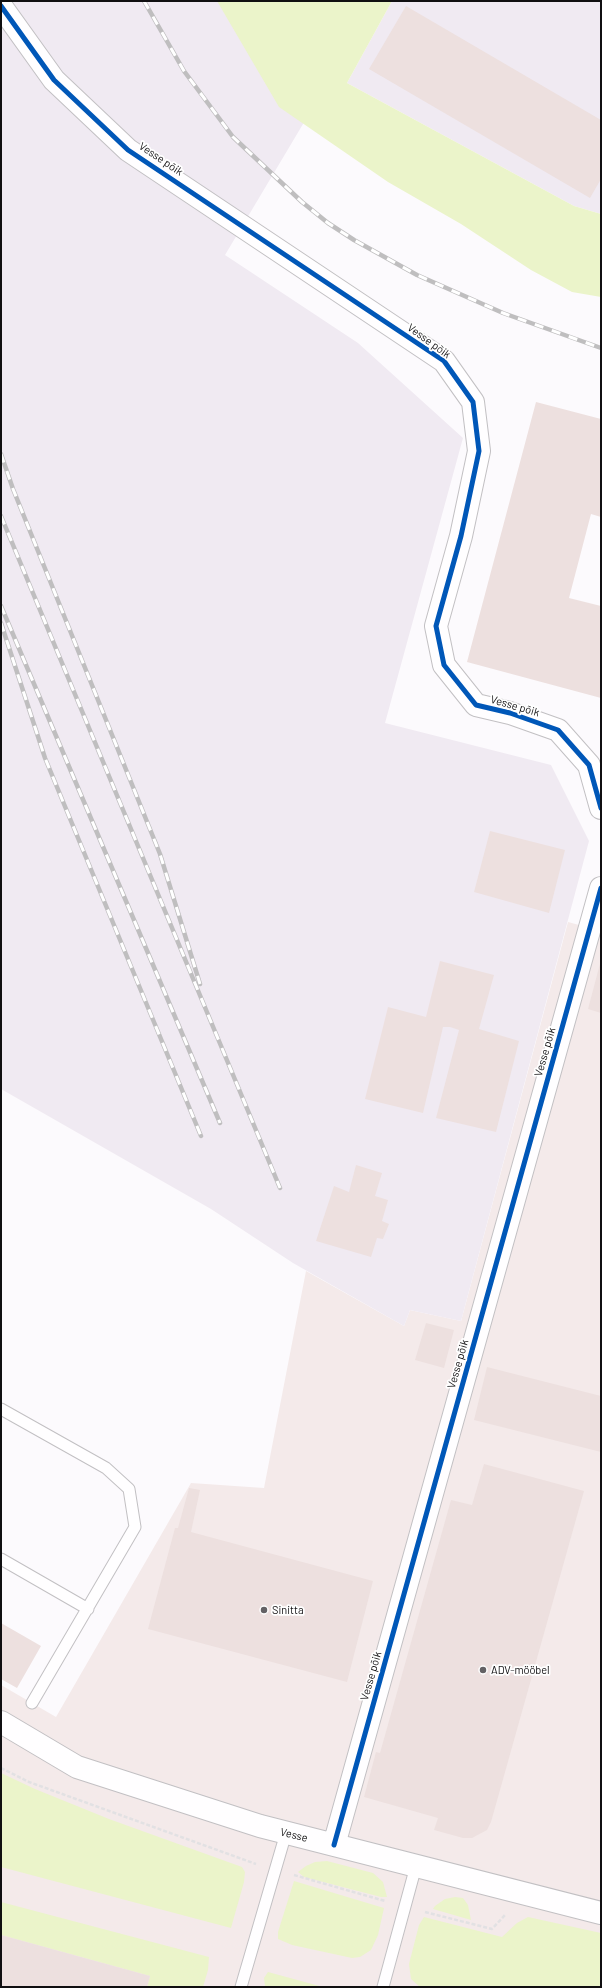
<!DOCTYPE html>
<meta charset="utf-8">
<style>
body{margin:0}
#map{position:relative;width:602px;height:1988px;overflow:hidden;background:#fcfafd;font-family:Barlow,sans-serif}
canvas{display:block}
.frame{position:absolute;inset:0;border:2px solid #100f11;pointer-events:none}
</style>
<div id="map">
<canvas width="602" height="1988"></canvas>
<div class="frame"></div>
</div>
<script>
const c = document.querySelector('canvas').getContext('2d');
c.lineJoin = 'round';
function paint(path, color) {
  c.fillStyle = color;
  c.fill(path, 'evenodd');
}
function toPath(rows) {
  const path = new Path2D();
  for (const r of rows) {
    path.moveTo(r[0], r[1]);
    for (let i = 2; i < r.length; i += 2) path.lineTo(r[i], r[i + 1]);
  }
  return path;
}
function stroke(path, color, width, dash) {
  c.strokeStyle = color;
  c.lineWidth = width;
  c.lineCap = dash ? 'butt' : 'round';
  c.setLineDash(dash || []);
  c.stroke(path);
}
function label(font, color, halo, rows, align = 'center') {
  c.font = font + ' Barlow,sans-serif';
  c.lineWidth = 3.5;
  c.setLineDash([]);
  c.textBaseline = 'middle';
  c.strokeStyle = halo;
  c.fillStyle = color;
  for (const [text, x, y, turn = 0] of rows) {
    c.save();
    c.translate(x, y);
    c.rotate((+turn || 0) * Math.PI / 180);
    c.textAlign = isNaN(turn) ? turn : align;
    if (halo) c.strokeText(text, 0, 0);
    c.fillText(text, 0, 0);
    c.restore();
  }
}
const commercial = toPath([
 [568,922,601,931,601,1987,1,1987,1,1685,56,1717,191,1483,264,1488,306,1271,404,1326,410,1310,461,1321]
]);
const built = toPath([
 [1,1,251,1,306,119,225,255,358,343,463,438,385,723,551,765,589,841,461,1321,410,1310,404,1326,293,1263,211,1209,1,1089],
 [392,1,601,1,601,214,574,206,347,83]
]);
const green = toPath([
 [217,1,392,1,347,83,574,206,601,214,601,297,572,292,531,270,461,224,388,182,279,107],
 [1,1773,35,1789,109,1819,242,1867,245,1872,244,1882,231,1928,1,1867],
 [327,1861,373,1873,383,1882,387,1897,381,1897,304,1877,298,1872,306,1866,315,1862],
 [294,1881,384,1908,378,1935,371,1950,360,1957,352,1958,292,1945,278,1939,278,1932],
 [455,1897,463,1898,468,1905,471,1920,433,1909,435,1906,445,1899],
 [1,1902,209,1957,208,1970,203,1987,147,1987,150,1976,1,1935],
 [424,1917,502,1937,517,1923,528,1917,601,1933,601,1987,420,1987,411,1979,409,1964,419,1925],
 [268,1972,323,1987,269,1987,265,1986,264,1978]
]);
const building = toPath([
 [406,6,601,120,601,179,590,198,369,69],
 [536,402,601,419,601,517,591,514,569,598,601,606,601,698,467,662],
 [490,831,565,850,549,913,474,892],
 [601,960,601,1013,588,1009],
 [440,961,494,975,479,1029,519,1041,496,1132,436,1118,459,1030,450,1027,443,1027,423,1113,365,1099,388,1007,426,1017],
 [356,1165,382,1173,375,1196,388,1200,382,1221,389,1224,383,1239,377,1238,371,1257,316,1241,334,1186,349,1192],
 [426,1323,454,1330,444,1368,415,1360],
 [487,1367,601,1396,601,1452,474,1420],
 [484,1464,584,1491,491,1822,487,1830,472,1838,463,1838,434,1830,438,1818,364,1797,376,1752,380,1753,451,1500,472,1505],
 [189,1488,200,1490,191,1532,373,1581,347,1682,148,1629,175,1528,178,1528],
 [1,1623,41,1646,17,1688,1,1679],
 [1,1935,150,1976,147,1987,1,1987]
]);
const path = toPath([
 [1,1768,29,1782,256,1864],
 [294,1875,385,1901],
 [425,1912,492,1929,505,1915]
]);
const lane = toPath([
 [1,1409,106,1468,129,1489,135,1527,32,1703],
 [1,1559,88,1609],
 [241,1987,286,1833],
 [383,1987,416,1866]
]);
const street = toPath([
 [1,6,54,80,128,150,444,361,473,402,479,451,461,536,436,626,444,665,476,705,510,713,558,730,589,765,601,808],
 [1,1722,77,1767,260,1826,601,1913],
 [334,1845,601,888]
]);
const rail = toPath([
 [144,1,184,71,233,137,302,202,328,223,354,240,417,275,503,313,601,348],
 [1,454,13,489,160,854,200,984],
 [1,516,280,1188],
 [1,606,220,1123],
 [1,623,45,758,201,1136]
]);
const cycleway = toPath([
 [1,6,54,80,128,150,444,361,473,402,479,451,461,536,436,626,444,665,476,705,510,713,558,730,589,765,601,808],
 [334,1845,601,888]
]);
const markers = [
 [264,1610,4,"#636164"],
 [483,1670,4,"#636164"]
];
const streetNames = [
 ["Vesse põik",161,159,34],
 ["Vesse põik",429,341,36],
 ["Vesse põik",515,706,16],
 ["Vesse põik",545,1052,-74],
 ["Vesse põik",458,1364,-74],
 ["Vesse põik",371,1676,-74],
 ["Vesse",294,1835,14]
];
const poiNames = [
 ["Sinitta",272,1610],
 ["ADV-mööbel",491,1670]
];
paint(commercial, '#f4eaea');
paint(built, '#f0eaf2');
paint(green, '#ebf4ca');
paint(building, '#ede0df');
stroke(lane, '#c2c0c3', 13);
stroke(street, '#c2c0c3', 24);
stroke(path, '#e2e1e3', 2.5, [4, 2]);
stroke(lane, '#fffeff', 11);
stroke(street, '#fffeff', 22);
stroke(rail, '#bfbebf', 4.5);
stroke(rail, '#fff', 3, [9]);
stroke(cycleway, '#0057b8', 5);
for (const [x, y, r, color] of markers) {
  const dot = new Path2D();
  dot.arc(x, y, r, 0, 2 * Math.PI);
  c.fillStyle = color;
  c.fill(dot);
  stroke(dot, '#fff', 1.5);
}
label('11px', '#100f11', '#fff', streetNames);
label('11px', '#100f11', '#fff', poiNames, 'left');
</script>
